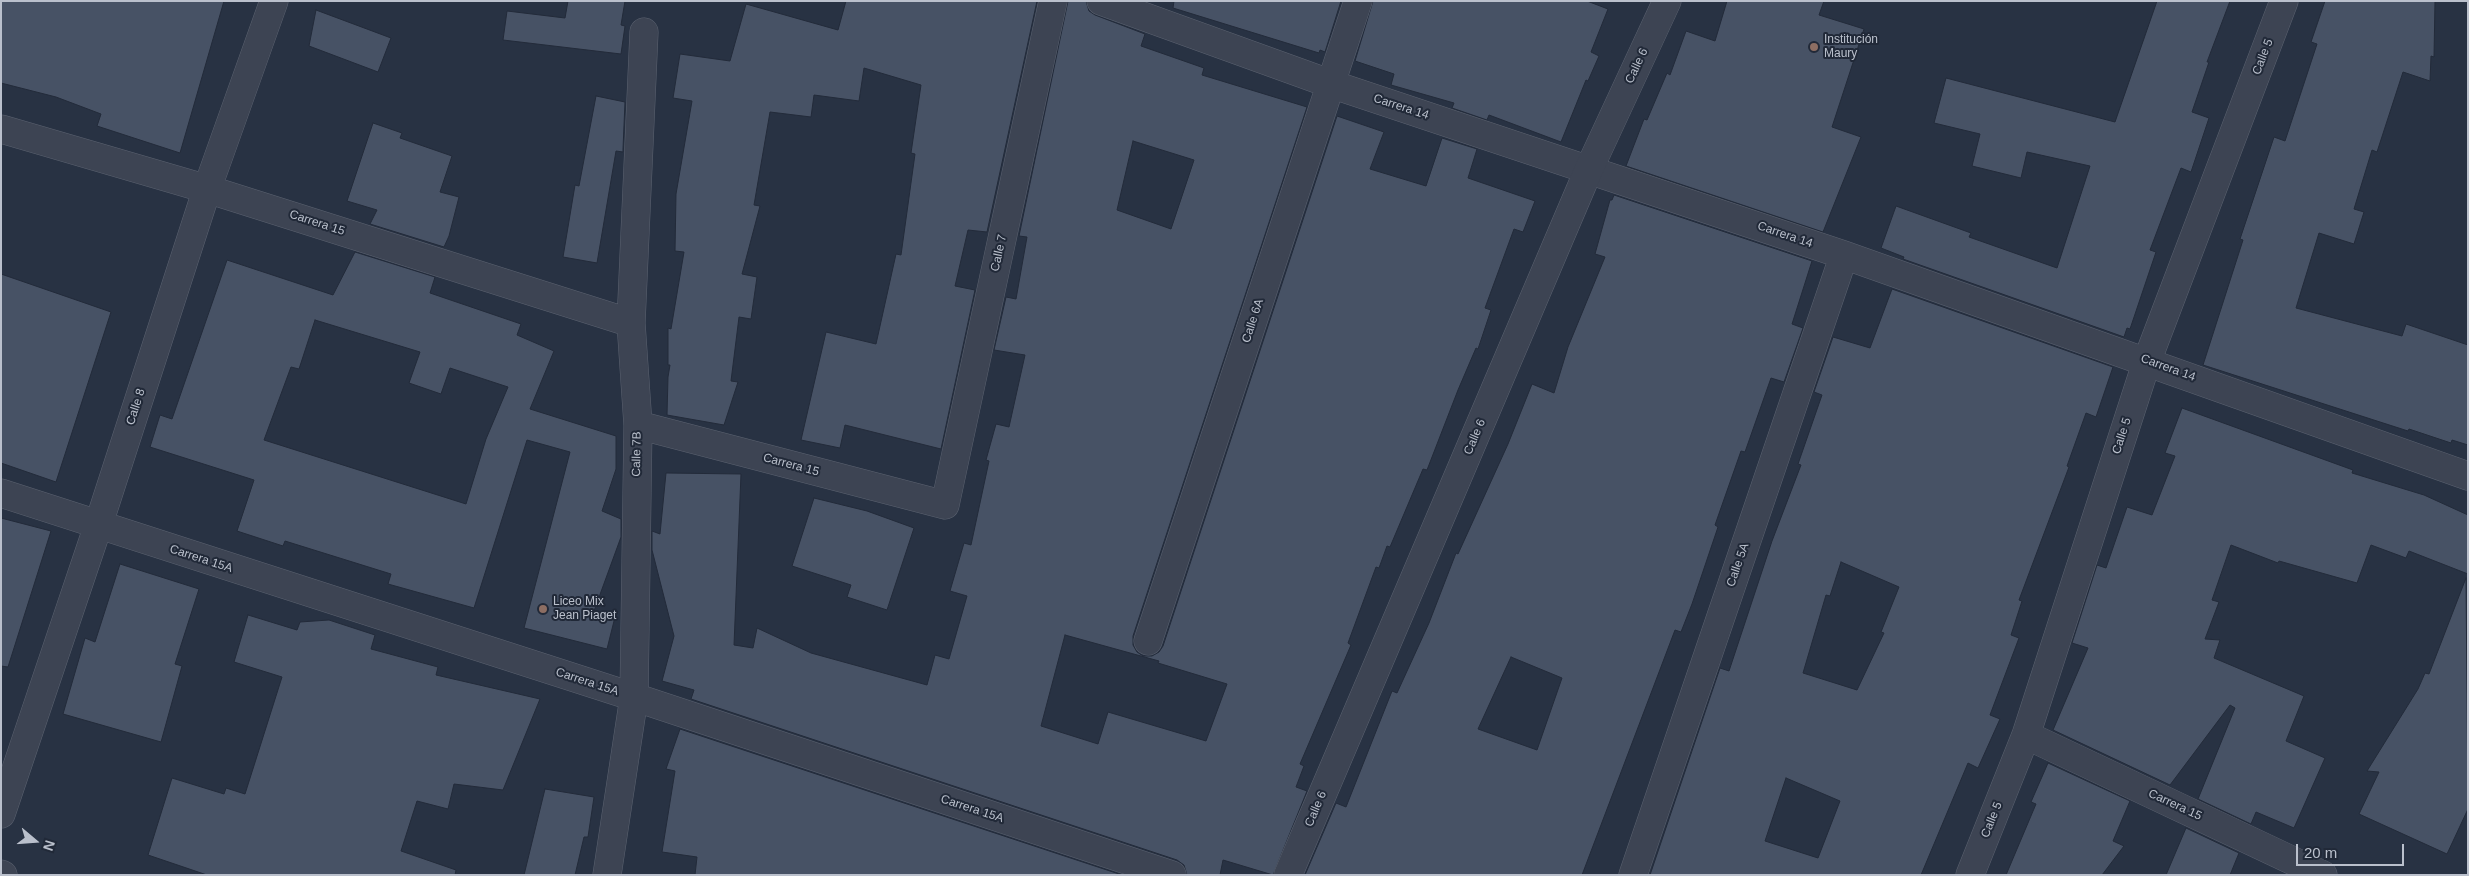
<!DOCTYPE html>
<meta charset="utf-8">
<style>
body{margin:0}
#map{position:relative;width:2469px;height:876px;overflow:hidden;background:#283243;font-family:Helvetica,sans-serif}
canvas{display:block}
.frame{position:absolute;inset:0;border:2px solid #bac0cc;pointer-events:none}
.north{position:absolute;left:10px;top:816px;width:50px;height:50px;-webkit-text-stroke:4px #212938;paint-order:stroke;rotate:108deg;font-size:14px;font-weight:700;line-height:20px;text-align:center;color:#bac0cc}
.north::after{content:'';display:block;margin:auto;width:18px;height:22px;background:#bac0cc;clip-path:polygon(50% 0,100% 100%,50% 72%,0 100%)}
.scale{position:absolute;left:2296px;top:844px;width:108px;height:22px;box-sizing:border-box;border:2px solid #bac0cc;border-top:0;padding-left:6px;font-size:15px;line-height:18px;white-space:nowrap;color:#bac0cc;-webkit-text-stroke:4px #212938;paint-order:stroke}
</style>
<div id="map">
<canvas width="2469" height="876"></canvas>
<div class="frame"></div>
<div class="north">N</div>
<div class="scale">20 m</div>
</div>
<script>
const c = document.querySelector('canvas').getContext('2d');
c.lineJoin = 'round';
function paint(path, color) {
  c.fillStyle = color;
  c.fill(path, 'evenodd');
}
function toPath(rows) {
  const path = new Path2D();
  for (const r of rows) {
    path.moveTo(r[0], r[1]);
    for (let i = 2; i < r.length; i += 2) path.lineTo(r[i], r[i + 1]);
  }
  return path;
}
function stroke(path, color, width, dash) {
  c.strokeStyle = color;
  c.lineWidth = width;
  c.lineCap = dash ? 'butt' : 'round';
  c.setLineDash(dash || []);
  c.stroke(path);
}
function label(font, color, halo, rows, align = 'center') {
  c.font = font + ' Helvetica,sans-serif';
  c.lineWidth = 4;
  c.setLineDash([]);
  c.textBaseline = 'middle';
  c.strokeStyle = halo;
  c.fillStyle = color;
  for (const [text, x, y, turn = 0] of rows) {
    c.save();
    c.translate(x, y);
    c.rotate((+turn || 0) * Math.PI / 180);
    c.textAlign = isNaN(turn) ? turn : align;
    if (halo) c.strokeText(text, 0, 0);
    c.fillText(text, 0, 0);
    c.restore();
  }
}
const building = toPath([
 [1,1,224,1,180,153,97,126,101,114,56,97,1,83,1,1],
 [568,1,625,1,621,25,625,26,621,54,503,40,507,11,565,18,568,1],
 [846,1,1037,1,987,232,968,230,955,286,975,290,941,449,845,425,840,448,801,440,826,332,876,344,896,254,901,255,915,154,911,153,921,85,864,68,859,101,814,95,811,117,770,112,754,205,760,206,742,274,757,277,751,319,739,317,731,381,738,382,724,425,667,415,668,377,670,365,668,365,668,328,671,329,684,252,675,251,676,194,692,101,673,98,680,54,730,61,746,4,838,30,846,1],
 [1068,1,1086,1,1089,11,1095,15,1145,34,1141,46,1204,68,1202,75,1307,107,1133,636,1133,645,1137,652,1143,656,1152,656,1159,652,1163,646,1337,116,1384,132,1370,169,1426,186,1442,138,1477,149,1468,178,1535,201,1523,232,1514,229,1485,308,1491,310,1478,349,1476,348,1458,390,1427,470,1423,469,1390,547,1387,546,1379,568,1376,567,1348,643,1351,645,1300,764,1304,766,1296,787,1307,791,1273,875,1223,860,1220,875,1187,875,1184,865,1177,860,691,699,694,690,662,681,674,636,652,550,652,531,660,534,666,473,741,474,734,645,753,648,757,628,811,653,927,685,935,655,949,659,967,596,950,591,964,543,971,545,989,461,986,460,996,424,1009,427,1025,355,994,350,1006,297,1016,299,1027,237,1019,236,1068,1],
 [1133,141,1194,160,1171,229,1117,210,1133,141],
 [1065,635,1159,661,1158,663,1227,684,1206,741,1108,712,1098,744,1041,726,1065,635],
 [1174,1,1341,1,1325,52,1320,50,1319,53,1173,8,1174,1],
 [1373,1,1587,1,1608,9,1591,52,1599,56,1588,81,1586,80,1561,142,1489,115,1487,120,1452,108,1454,103,1391,85,1394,74,1355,61,1373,1],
 [1727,1,1824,1,1819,15,1864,29,1832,127,1861,137,1823,232,1626,166,1644,119,1647,120,1667,73,1670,75,1686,31,1715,41,1727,1],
 [2157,1,2230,1,2207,62,2209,62,2192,112,2209,118,2191,172,2181,168,2150,250,2156,252,2130,329,2127,328,2124,337,1903,259,1904,257,1881,248,1896,206,1971,233,1969,237,2057,268,2090,166,2027,152,2021,178,1972,166,1980,134,1934,123,1946,78,2115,122,2157,1],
 [2325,1,2435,1,2434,57,2431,56,2430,81,2403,72,2377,152,2372,150,2354,209,2364,212,2354,244,2319,233,2296,308,2402,336,2406,324,2468,345,2468,445,2452,440,2451,443,2409,429,2408,431,2203,365,2243,240,2240,239,2274,137,2285,141,2317,44,2311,42,2325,1],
 [316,10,391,38,378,72,309,46,316,10],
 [596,96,625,102,623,149,623,152,616,151,597,263,563,257,575,185,579,186,596,96],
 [373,123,402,133,400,138,452,156,440,192,459,197,449,236,444,247,370,224,377,210,347,201,373,123],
 [1614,195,1812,261,1792,324,1803,328,1784,382,1771,378,1745,452,1741,451,1715,525,1718,527,1692,604,1681,632,1675,630,1582,875,1305,875,1336,803,1346,807,1392,691,1397,693,1429,623,1456,553,1458,554,1508,444,1532,384,1554,393,1568,347,1605,257,1595,254,1610,200,1612,200,1614,195],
 [1511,657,1562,678,1537,750,1478,729,1511,657],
 [355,252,435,277,430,293,521,324,517,335,554,351,530,409,616,436,616,469,602,511,621,519,621,537,594,611,615,617,607,649,524,628,570,452,527,440,474,608,388,584,391,574,285,541,283,546,237,531,254,480,150,447,160,415,172,419,227,260,333,295,355,252],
 [315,320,420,352,409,383,441,394,450,368,508,387,486,439,466,504,264,440,291,367,299,369,315,320],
 [1,274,111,312,56,482,1,463,1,274],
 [1892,289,2113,367,2096,417,2086,413,2067,466,2069,467,2019,600,2022,601,2011,635,2019,638,1990,715,2000,719,1978,768,1968,763,1921,875,1650,875,1720,668,1729,671,1772,541,1801,465,1798,464,1822,395,1814,392,1833,337,1870,348,1892,289],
 [1841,562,1899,587,1881,632,1884,633,1857,690,1803,673,1826,595,1830,596,1841,562],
 [1786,778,1840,801,1818,858,1765,841,1786,778],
 [2182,408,2353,470,2352,473,2424,495,2468,515,2468,574,2409,551,2406,558,2371,545,2357,583,2279,561,2278,563,2231,545,2212,600,2219,602,2205,639,2220,640,2214,658,2304,696,2286,741,2325,758,2294,828,2256,812,2251,824,2198,799,2235,708,2230,705,2170,785,2053,730,2088,648,2072,643,2097,565,2106,568,2127,507,2152,515,2175,456,2165,453,2182,408],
 [814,498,867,511,914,528,887,610,847,597,851,585,792,566,814,498],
 [1,518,51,531,8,667,1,666,1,518],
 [120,564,199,589,175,664,182,666,161,742,63,714,85,638,95,642,120,564],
 [2466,578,2468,809,2447,854,2359,814,2379,772,2367,771,2418,689,2425,673,2429,674,2466,578],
 [248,615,297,630,300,622,329,620,375,635,371,649,438,667,436,675,540,699,503,790,454,784,448,809,417,801,401,851,456,870,455,875,207,875,148,855,172,778,224,794,226,788,245,794,282,677,234,662,248,615],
 [680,729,1122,875,695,875,697,857,662,852,675,771,666,769,680,729],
 [2048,763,2130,801,2113,841,2124,846,2102,875,2006,875,2036,804,2031,802,2048,763],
 [545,789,594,797,588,837,584,837,575,875,524,875,545,789],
 [2186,828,2239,853,2230,875,2166,875,2186,828]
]);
const minor = toPath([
 [1101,1,1331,84,1844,255,2468,476],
 [1,129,207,189,631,323],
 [638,425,945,505,1053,1],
 [1,493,634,697,1172,875],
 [1148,641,1358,1],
 [2026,735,2323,875],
 [1,814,98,526,207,189,274,1],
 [607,875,634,697,638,425,631,323,644,32],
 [1633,875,1844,255],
 [1970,875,2026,735,2147,361,2284,1]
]);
const tertiary = toPath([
 [1,874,3,875],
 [1288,875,1589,169,1667,1]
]);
const markers = [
 [1814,47,5,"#8d6e63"],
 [543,609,5,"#8d6e63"]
];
const poiNames = [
 ["Institución",1824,40],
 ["Maury",1824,54],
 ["Liceo Mix",553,602],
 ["Jean Piaget",553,616]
];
const streetNames = [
 ["Calle 5",2263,57,-69],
 ["Calle 6",1637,66,-65],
 ["Carrera 14",1401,107,18],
 ["Carrera 15",317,223,18],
 ["Carrera 14",1785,235,19],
 ["Calle 7",999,253,-78],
 ["Calle 6A",1253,321,-72],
 ["Carrera 14",2168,368,20],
 ["Calle 8",136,407,-72],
 ["Calle 5",2122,436,-72],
 ["Calle 6",1475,437,-67],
 ["Calle 7B",637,454,-89],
 ["Carrera 15",791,465,15],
 ["Carrera 15A",201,559,18],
 ["Calle 5A",1738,565,-71],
 ["Carrera 15A",587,682,18],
 ["Carrera 15",2175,805,25],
 ["Carrera 15A",972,809,18],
 ["Calle 6",1316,809,-67],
 ["Calle 5",1992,820,-68]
];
paint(building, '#475265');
stroke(building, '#232b3a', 1);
stroke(minor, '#5b6270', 29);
stroke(tertiary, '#5b6270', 29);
stroke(minor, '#3d4453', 28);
stroke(tertiary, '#3d4453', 28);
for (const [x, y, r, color] of markers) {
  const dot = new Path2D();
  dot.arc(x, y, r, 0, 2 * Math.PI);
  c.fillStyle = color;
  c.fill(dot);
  stroke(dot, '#212938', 2);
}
label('12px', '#bac0cc', '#212938', poiNames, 'left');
label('12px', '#bac0cc', '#212938', streetNames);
</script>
